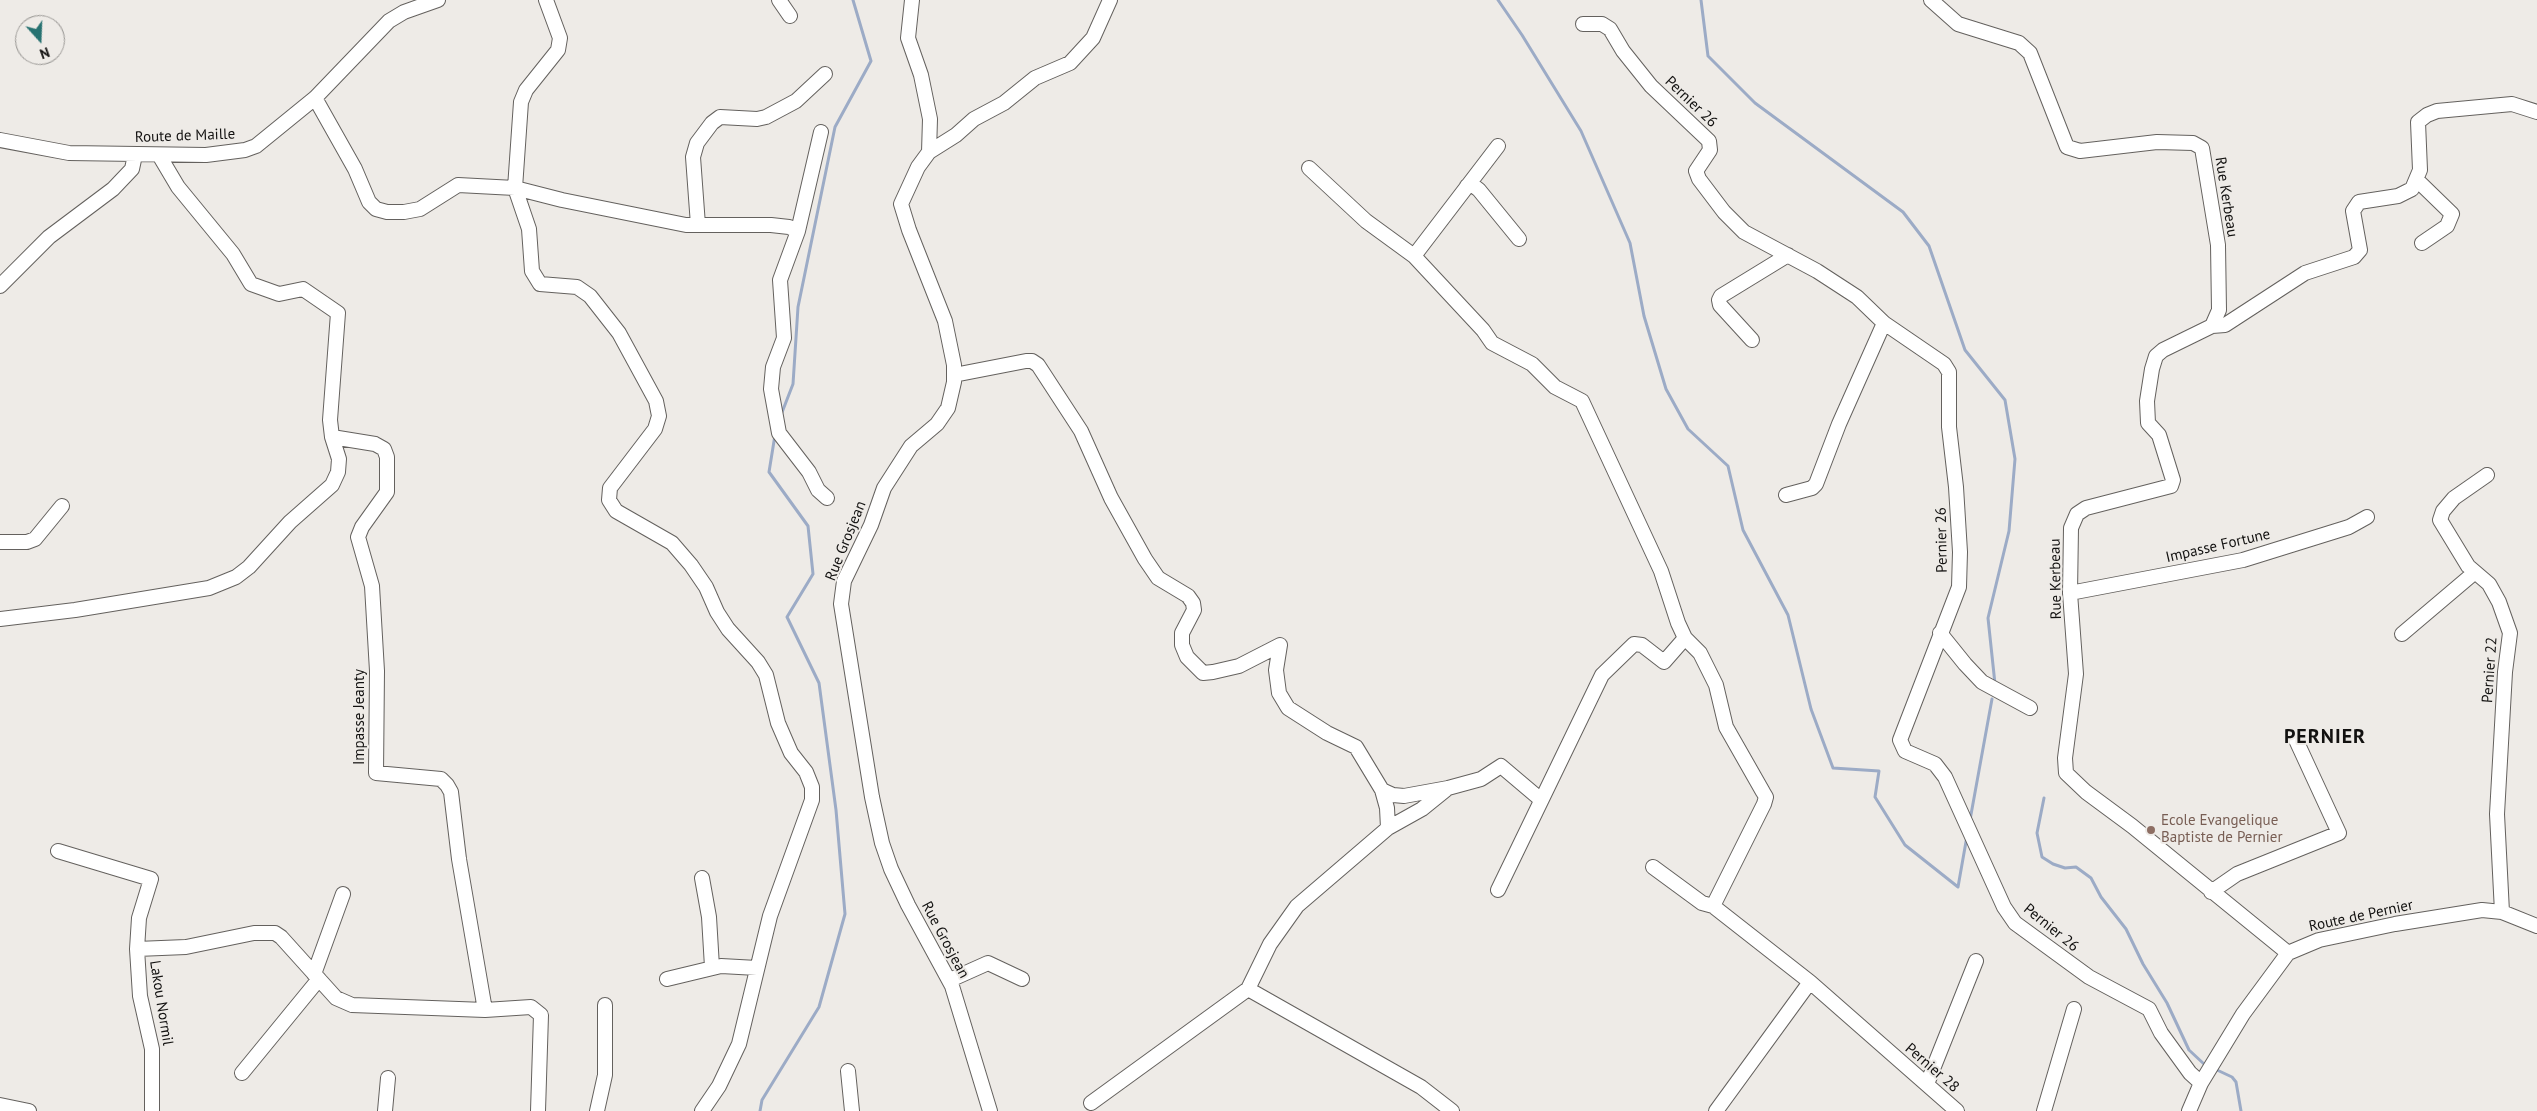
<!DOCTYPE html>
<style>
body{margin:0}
#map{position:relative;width:2537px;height:1111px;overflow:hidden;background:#eeebe7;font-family:"PT Sans",sans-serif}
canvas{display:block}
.north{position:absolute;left:15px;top:15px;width:50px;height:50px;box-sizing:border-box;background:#eeebe7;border:1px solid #969491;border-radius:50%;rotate:160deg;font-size:14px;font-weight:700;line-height:20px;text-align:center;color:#121110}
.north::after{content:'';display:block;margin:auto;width:18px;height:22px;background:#277271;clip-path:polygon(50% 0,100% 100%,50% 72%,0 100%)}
</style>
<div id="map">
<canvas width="2537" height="1111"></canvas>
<div class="north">N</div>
</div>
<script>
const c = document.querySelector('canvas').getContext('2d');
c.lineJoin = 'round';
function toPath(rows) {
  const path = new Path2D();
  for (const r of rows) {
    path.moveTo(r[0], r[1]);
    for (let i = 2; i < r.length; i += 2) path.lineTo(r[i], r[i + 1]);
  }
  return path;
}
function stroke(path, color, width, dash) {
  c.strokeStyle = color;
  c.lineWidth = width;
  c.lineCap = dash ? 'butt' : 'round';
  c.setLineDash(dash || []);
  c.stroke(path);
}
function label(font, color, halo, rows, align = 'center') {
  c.font = font + ' "PT Sans",sans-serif';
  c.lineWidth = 4;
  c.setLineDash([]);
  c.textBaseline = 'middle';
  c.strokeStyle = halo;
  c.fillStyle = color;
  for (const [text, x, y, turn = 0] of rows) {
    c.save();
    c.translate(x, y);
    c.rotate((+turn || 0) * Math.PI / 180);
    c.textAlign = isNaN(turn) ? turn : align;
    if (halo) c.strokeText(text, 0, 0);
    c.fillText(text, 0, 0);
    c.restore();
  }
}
const stream = toPath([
 [1498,0,1522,35,1581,131,1630,243,1644,316,1666,389,1688,429,1728,466,1743,530,1788,615,1811,709,1833,768,1879,771,1875,797,1905,845,1958,887,1967,836],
 [1701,0,1708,56,1755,103,1903,212,1929,246,1965,350,2005,400,2015,459,2009,531,1988,618,1995,684],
 [781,415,793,384,798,307,835,127,871,61,853,0],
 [2044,798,2037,833,2042,857,2053,864,2065,868,2076,867,2091,878,2101,897,2126,929,2143,964,2167,1003,2189,1050,2204,1064],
 [1970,820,1992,699],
 [2217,1070,2232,1077,2236,1082,2241,1111],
 [760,1111,762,1100,819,1007,845,914,836,810,819,683,787,617,813,574,808,526,769,472,775,435]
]);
const minor = toPath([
 [546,0,560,38,558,50,526,90,521,102,515,188,529,229,532,271,540,284,577,287,590,296,619,333,656,401,659,416,655,429,610,488,609,500,616,511,672,543,691,565,706,587,717,612,728,629,758,662,766,675,778,723,791,753,806,772,812,787,812,800,770,916,739,1044,719,1086,702,1111],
 [779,0,790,16],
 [912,0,908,38,921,75,930,119,929,152,918,167,901,204,909,230,945,321,954,365,954,382,948,408,937,424,911,446,884,488,871,525,844,581,841,604,872,797,882,843,891,869,908,905,952,986,990,1111],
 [1931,0,1958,24,2019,43,2030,53,2067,147,2080,151,2157,142,2193,143,2202,148,2218,245,2219,310,2212,326,2163,350,2156,356,2152,369,2147,401,2148,423,2159,435,2173,480,2171,486,2086,508,2077,514,2071,528,2070,593,2076,674,2065,758,2066,773,2086,792,2132,826,2288,953],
 [1583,24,1602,24,1610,29,1623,51,1651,86,1709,141,1710,150,1696,171,1699,179,1724,212,1744,232,1817,271,1857,297,1884,323,1944,364,1949,372,1949,427,1956,487,1960,552,1959,587,1900,740,1905,751,1935,764,1945,777,2004,907,2015,923,2089,977,2149,1009,2161,1033,2190,1073,2201,1083],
 [315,98,355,169,369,202,376,209,387,212,404,212,420,209,458,185,515,188,562,200,686,225,771,225,789,227,798,231,780,280,784,338,773,367,771,389,779,433,809,472,818,490,827,498],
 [0,140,69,153,206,155,245,150,256,146,315,98,389,21,404,12,438,0],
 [929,152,956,135,974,119,1004,103,1035,78,1070,63,1093,38,1110,0],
 [1309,168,1366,221,1414,256,1483,330,1492,343,1532,364,1555,387,1582,401,1661,571,1678,623,1685,638,1700,653,1716,685,1726,727,1763,792,1766,797,1764,804,1713,906,1810,982,1716,1111],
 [2417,180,2452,214,2447,226,2422,243],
 [1467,186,1474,186,1479,190,1519,239],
 [698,225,693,157,697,143,712,123,720,117,757,119,766,117,796,101,825,74],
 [798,231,821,132],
 [1414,256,1498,146],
 [0,286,49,237,113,189,132,169,135,155],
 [2212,326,2225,325,2305,273,2354,257,2360,250,2353,211,2359,202,2398,196,2412,189,2420,170,2418,122,2427,115,2437,111,2512,104,2537,112],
 [1752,340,1720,305,1719,300,1721,296,1788,255],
 [954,375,1026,361,1032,361,1038,365,1081,431,1111,498,1145,559,1158,578,1188,596,1193,603,1194,610,1182,633,1182,645,1187,657,1203,673,1213,672,1239,666,1280,645,1276,670,1279,693,1288,708,1327,733,1356,747,1382,790,1387,808,1388,828],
 [332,437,375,444,384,449,387,457,387,492,362,527,358,537,372,586,377,671,376,773,441,779,447,785,451,792,459,859,485,1010,531,1007,541,1015,538,1111],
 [2487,475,2454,498,2443,511,2440,520,2468,566,2489,584,2499,602,2510,633,2505,672,2497,814,2502,912],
 [1786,495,1812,488,1816,484,1839,424,1884,323],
 [0,542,27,542,35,539,62,506],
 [2070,593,2243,560,2349,527,2367,517],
 [0,619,75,610,209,588,236,577,249,567,290,522,332,485,338,472,339,459,332,437,330,420,338,313,303,289,279,294,251,284,233,254,178,187,159,155],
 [1940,633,1965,664,1982,682,2030,708],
 [2402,634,2474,573],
 [1382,790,1393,795,1404,796,1448,788,1481,779,1501,766,1540,799],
 [58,851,151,879,139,918,137,949,140,996,152,1049,152,1111],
 [1653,867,1702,903,1713,906],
 [702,878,709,917,712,967],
 [1498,890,1602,675,1634,644,1642,645,1664,662,1685,638],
 [2211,892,2237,874,2339,833,2296,740],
 [137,949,186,947,254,933,275,933,281,937,336,998,352,1005,485,1010],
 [314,974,343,894],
 [667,979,721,966,757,968],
 [950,980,988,963,1022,979],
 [1810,982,1957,1111],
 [1248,989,1421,1087,1452,1111],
 [848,1071,852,1111],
 [242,1073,319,979],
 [1927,1084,1976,961],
 [1091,1103,1248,989,1270,944,1297,906,1388,828,1422,809,1448,788],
 [0,1105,29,1111],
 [385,1111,388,1078],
 [597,1111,605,1075,605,1005],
 [2044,1111,2074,1009],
 [2189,1111,2201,1083,2243,1014,2288,953,2319,940,2395,924,2482,910,2502,912,2537,926]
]);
const markers = [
 [2151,830,5,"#8d6e63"]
];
const streetNames = [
 ["Pernier 26",1691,102,44],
 ["Route de Maille",185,136,-2],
 ["Rue Kerbeau",2226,197,81],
 ["Pernier 26",1942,540,-91],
 ["Rue Grosjean",846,541,-68],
 ["Impasse Fortune",2218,546,-13],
 ["Rue Kerbeau",2056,579,-91],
 ["Pernier 22",2490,670,-86],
 ["Impasse Jeanty",360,717,-90],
 ["Route de Pernier",2361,916,-12],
 ["Pernier 26",2051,928,39],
 ["Rue Grosjean",945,940,62],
 ["Lakou Normil",161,1003,81],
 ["Pernier 28",1932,1068,41]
];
const educationNames = [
 ["Ecole Evangelique",2161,821],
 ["Baptiste de Pernier",2161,838]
];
const districtNames = [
 ["PERNIER",2325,737]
];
stroke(stream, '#9cabc6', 3);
stroke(minor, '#64615e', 16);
stroke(minor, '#fff', 14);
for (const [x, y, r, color] of markers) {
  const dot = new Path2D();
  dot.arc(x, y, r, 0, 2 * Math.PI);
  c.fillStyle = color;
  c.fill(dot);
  stroke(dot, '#eeebe7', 2);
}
label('15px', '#121110', '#eeebe7', streetNames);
label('15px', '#785e54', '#eeebe7', educationNames, 'left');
c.letterSpacing = '1px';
label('bold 20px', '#121110', '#eeebe7', districtNames);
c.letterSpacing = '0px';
</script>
